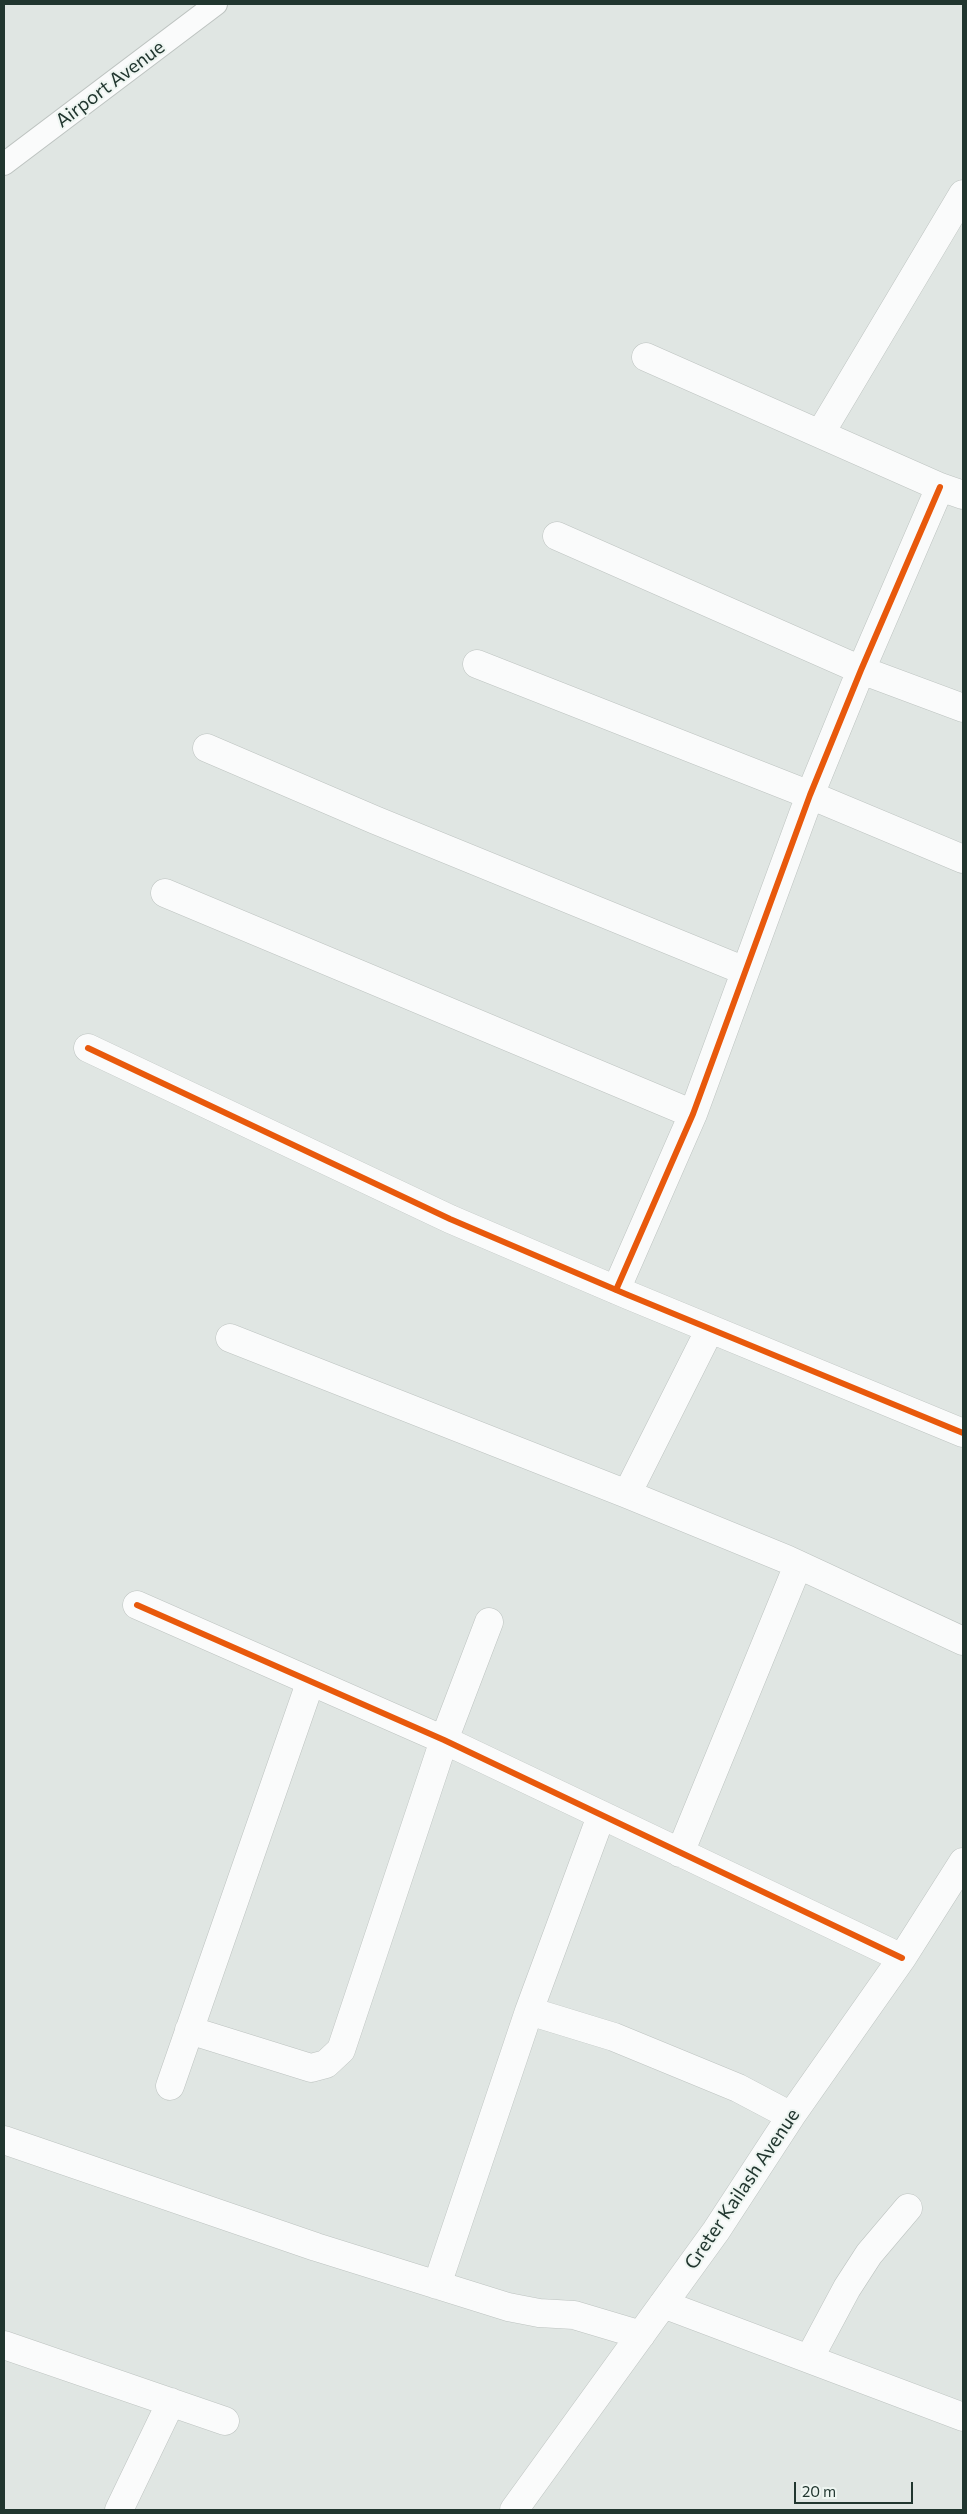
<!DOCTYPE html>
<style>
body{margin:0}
#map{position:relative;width:967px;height:2514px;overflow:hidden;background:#e0e6e3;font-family:Commissioner,sans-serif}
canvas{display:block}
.frame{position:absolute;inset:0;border:5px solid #21362f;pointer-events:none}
.scale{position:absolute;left:794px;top:2482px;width:119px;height:22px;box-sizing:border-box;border:2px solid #21362f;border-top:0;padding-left:6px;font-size:15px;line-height:18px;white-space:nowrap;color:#21362f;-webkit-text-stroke:4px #eef5f1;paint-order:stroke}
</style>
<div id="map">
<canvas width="967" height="2514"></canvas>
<div class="frame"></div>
<div class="scale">20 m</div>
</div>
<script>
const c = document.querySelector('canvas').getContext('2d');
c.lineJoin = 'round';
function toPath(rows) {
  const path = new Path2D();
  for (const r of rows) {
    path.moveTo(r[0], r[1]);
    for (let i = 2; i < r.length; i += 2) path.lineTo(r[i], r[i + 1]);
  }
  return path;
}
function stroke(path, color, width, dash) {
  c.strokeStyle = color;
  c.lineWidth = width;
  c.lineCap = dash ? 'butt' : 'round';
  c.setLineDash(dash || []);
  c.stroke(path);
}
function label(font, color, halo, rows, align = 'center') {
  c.font = font + ' Commissioner,sans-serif';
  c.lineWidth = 4;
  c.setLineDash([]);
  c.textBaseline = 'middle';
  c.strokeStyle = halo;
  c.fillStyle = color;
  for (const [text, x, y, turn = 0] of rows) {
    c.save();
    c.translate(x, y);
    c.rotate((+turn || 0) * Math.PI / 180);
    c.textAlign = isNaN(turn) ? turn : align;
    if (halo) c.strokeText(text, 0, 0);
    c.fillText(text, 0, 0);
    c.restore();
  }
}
const service = toPath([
 [4,164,216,4]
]);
const minor = toPath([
 [646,357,940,487,963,495],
 [820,434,963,194],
 [557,536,861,670,963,708],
 [477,664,810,795,963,859],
 [207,748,375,820,745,971],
 [165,893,693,1114],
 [88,1048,450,1219,628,1295,963,1433],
 [616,1290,693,1114,810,795,861,670,940,487],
 [230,1338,627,1494,786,1559,963,1641],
 [627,1494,710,1329],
 [137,1605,444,1740,902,1958],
 [680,1853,798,1565],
 [529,2011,614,2037,738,2088,791,2116],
 [189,2030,311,2068,326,2064,341,2050,444,1740,489,1622],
 [170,2086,310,1683],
 [4,2140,316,2247,508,2307,539,2313,574,2315,641,2335],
 [437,2285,529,2011,601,1816],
 [663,2304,963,2417],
 [4,2345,225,2421],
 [809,2359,847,2288,869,2254,908,2208],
 [119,2510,171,2402],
 [514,2510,716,2231,791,2116,902,1958,963,1862]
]);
const cycleway = toPath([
 [88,1048,450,1219,628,1295,963,1433],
 [616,1290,693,1114,810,795,861,670,940,487],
 [137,1605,444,1740,902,1958]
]);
const streetNames = [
 ["Airport Avenue",110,84,-37],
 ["Greter Kailash Avenue",742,2189,-56]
];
stroke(service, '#bdc3c0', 24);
stroke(minor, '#bdc3c0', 29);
stroke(service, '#fafbfb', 22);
stroke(minor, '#fafbfb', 28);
stroke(cycleway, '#e8590c', 6);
label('19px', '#21362f', '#eef5f1', streetNames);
</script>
